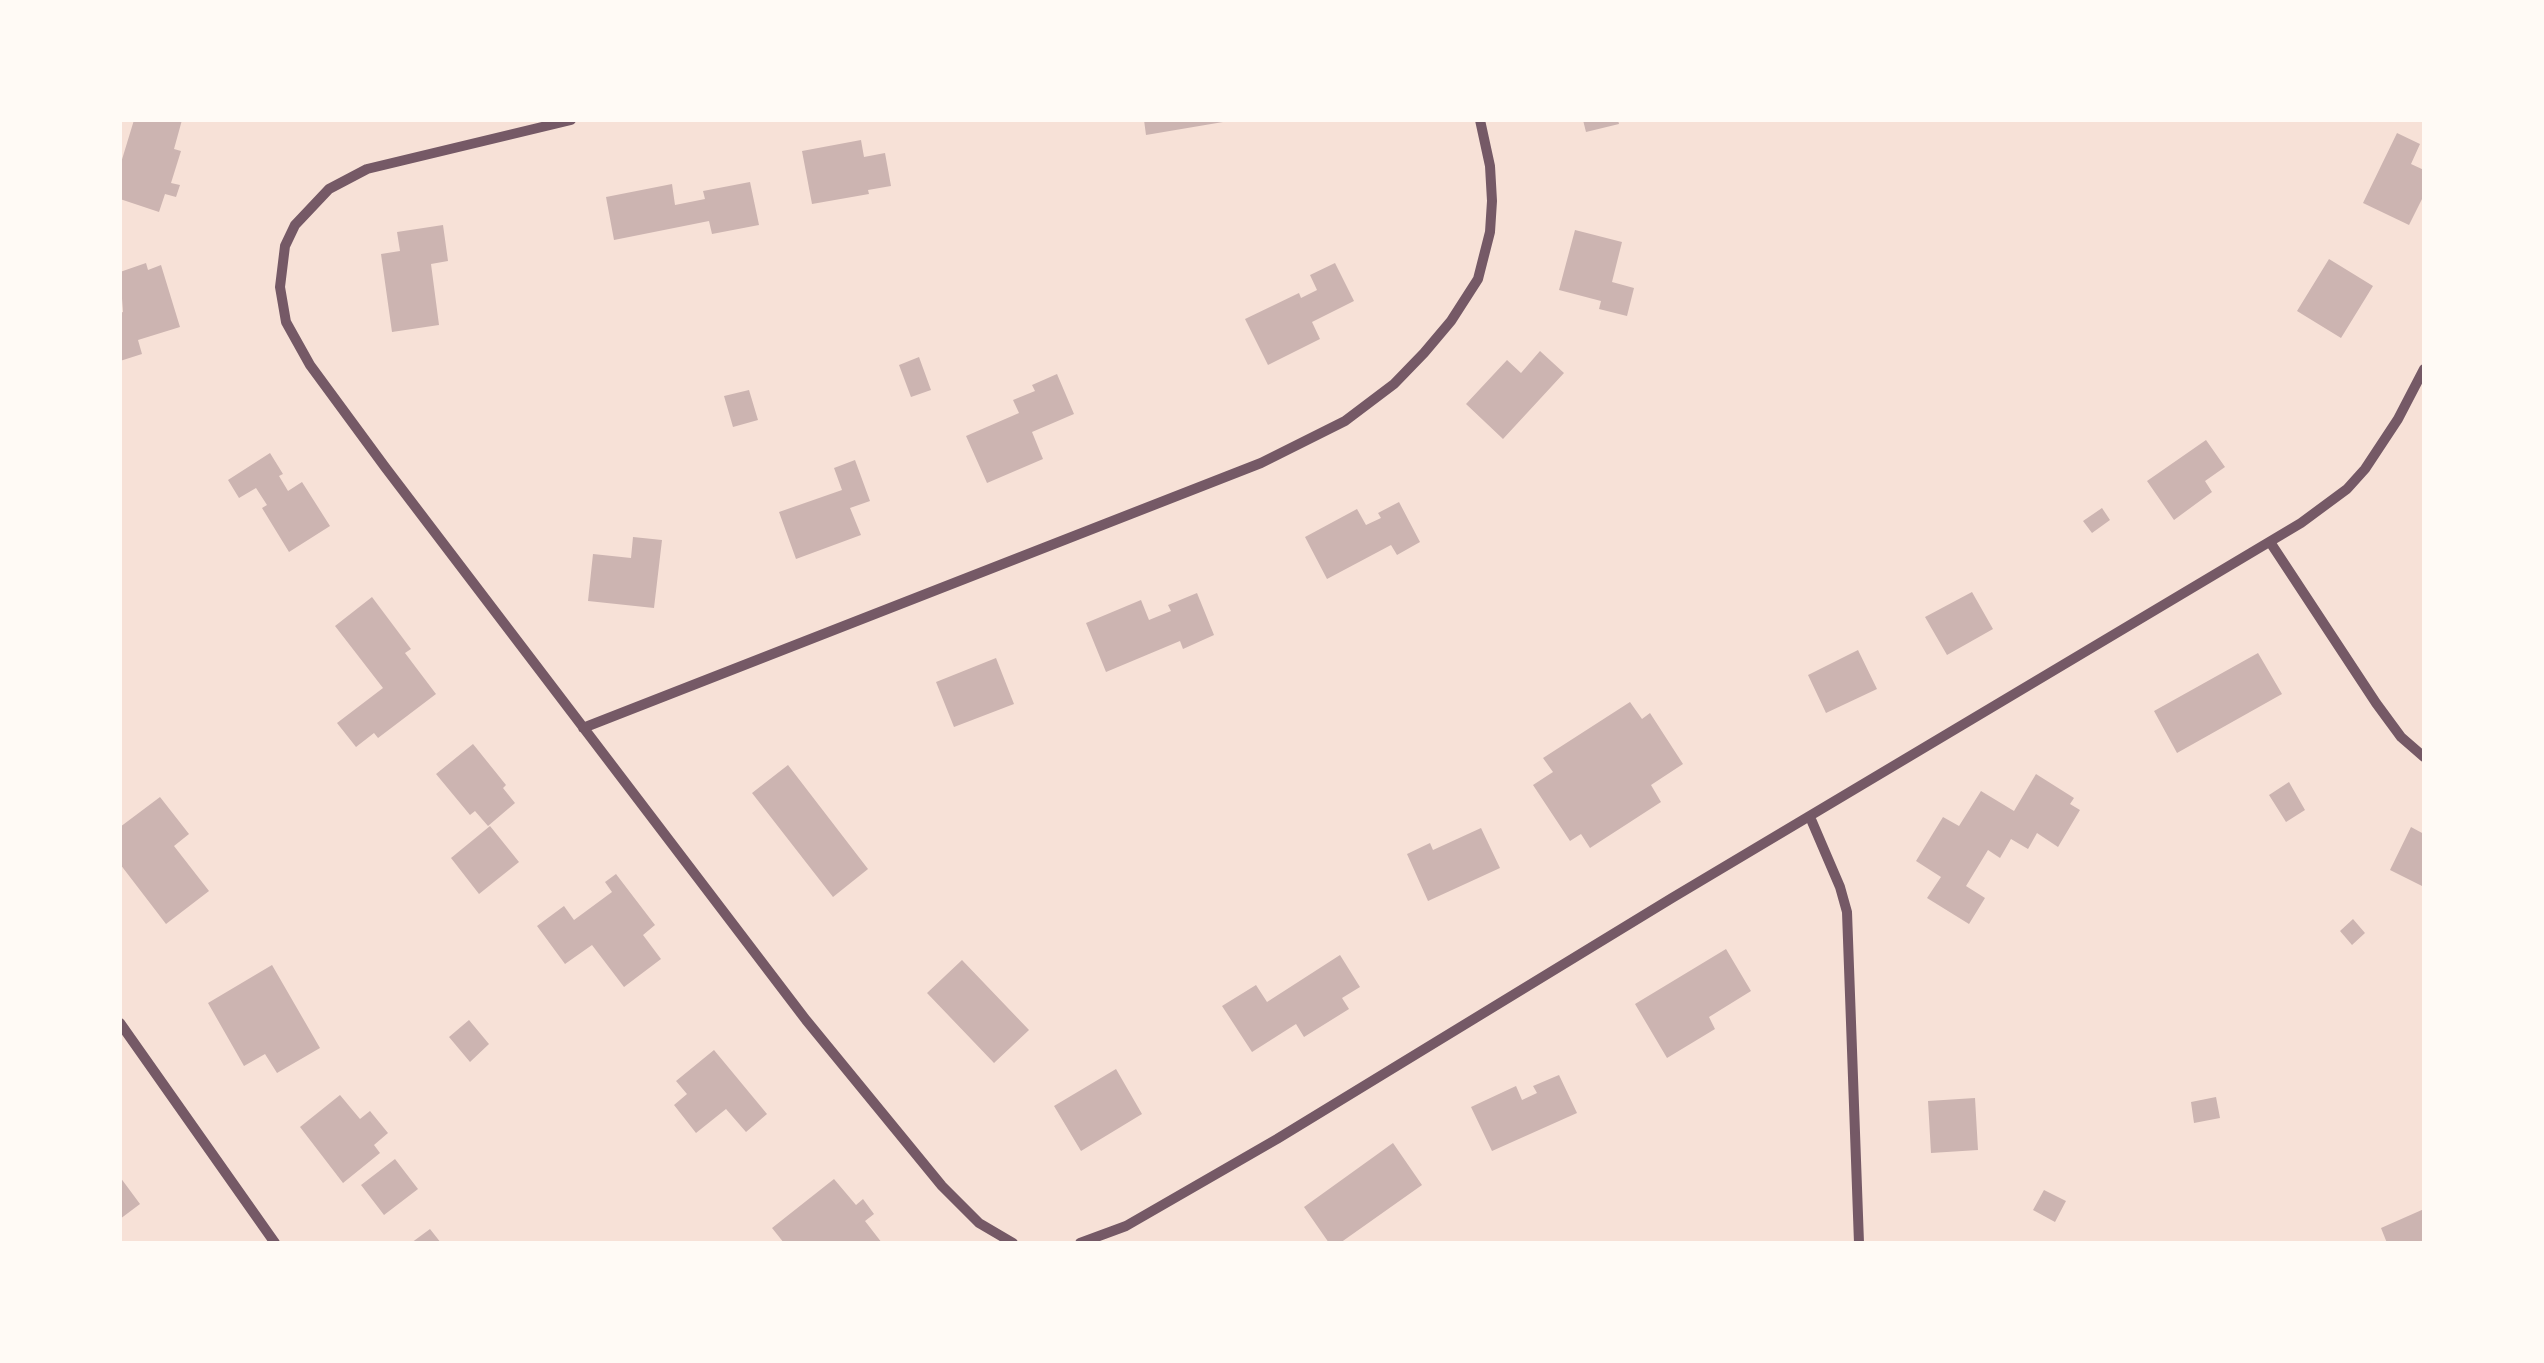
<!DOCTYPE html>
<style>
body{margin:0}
#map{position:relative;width:2544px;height:1363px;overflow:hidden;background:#f7e1d7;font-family:"IBM Plex Sans",sans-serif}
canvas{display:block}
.frame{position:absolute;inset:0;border:122px solid #fffaf5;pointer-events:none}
</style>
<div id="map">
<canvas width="2544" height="1363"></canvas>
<div class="frame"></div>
</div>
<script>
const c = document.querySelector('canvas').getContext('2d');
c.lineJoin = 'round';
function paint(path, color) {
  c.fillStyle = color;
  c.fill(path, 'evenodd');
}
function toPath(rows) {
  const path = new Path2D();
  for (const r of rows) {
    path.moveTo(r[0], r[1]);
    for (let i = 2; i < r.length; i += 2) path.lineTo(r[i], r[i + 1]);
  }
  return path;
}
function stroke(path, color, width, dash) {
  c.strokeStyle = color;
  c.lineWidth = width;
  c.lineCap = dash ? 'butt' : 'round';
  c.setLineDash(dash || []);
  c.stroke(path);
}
const building = toPath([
 [134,120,182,120,174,149,181,151,171,183,180,185,176,197,165,194,159,212,120,199,120,166],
 [1144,120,1223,120,1223,122,1146,135],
 [1583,120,1618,120,1619,124,1586,132],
 [2397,133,2420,144,2411,164,2424,170,2424,195,2409,225,2363,203],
 [861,140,864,157,885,153,891,186,868,190,869,194,812,204,802,151],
 [750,182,759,225,712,234,709,221,614,240,606,197,672,184,675,205,705,199,703,191],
 [443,225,448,261,431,264,439,325,392,332,381,254,400,251,397,232],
 [1575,230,1622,242,1612,282,1634,288,1627,316,1599,309,1601,301,1559,290],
 [2329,259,2373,286,2341,338,2297,311],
 [146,263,148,270,161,265,180,327,138,340,142,354,120,361,120,313,123,312,120,272],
 [1335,263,1354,301,1312,322,1320,339,1268,365,1245,319,1299,293,1301,298,1317,290,1310,275],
 [1540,351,1564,373,1503,439,1466,404,1507,360,1521,373],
 [919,357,931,390,911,397,899,365],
 [1057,374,1074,414,1032,432,1043,459,987,483,966,436,1019,413,1013,400,1035,391,1032,385],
 [749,390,758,420,733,427,724,396],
 [2206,440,2225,467,2205,481,2212,492,2174,520,2147,481],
 [270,453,283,474,279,476,288,491,302,482,330,526,289,552,262,508,267,505,256,488,239,498,228,480],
 [855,460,870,501,850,508,861,535,796,559,779,512,842,490,834,468],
 [1399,502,1420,542,1397,555,1391,545,1327,579,1305,537,1357,509,1366,525,1381,518,1378,513],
 [2102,508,2110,520,2092,533,2083,521],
 [633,537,662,540,654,608,588,601,593,554,631,558],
 [1972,592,1993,629,1947,655,1925,617],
 [1197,593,1214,635,1183,649,1180,641,1106,672,1086,623,1141,600,1149,620,1171,611,1168,605],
 [372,597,411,649,405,653,436,694,378,738,374,733,356,747,337,723,383,688,335,626],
 [1858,650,1877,689,1826,713,1808,675],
 [2258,653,2282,694,2177,753,2154,711],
 [996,658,1014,704,954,727,936,682],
 [1630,702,1642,719,1650,713,1683,764,1651,785,1661,802,1590,848,1581,834,1570,841,1533,785,1553,772,1543,758],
 [473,744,506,785,503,788,515,803,488,826,475,811,470,815,436,774],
 [788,765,868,869,833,897,752,793],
 [2036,774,2074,798,2070,804,2080,810,2058,847,2037,833,2028,849,2011,839,2000,858,1988,850,1966,886,1985,898,1969,924,1927,898,1941,877,1916,861,1943,817,1959,826,1981,791,2014,811],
 [2289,782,2305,810,2286,822,2269,795],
 [160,797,189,834,174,846,209,891,166,924,120,864,120,827],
 [490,826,519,862,479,894,451,858],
 [2411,827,2424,834,2424,887,2390,870],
 [1481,828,1500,868,1428,901,1407,854,1430,843,1433,850],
 [616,874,655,925,643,935,661,959,624,987,592,945,565,964,537,926,564,906,574,920,612,892,605,882],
 [2353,919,2365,933,2352,945,2340,931],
 [1726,949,1751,991,1709,1017,1715,1029,1667,1058,1635,1004],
 [1340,955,1360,987,1342,998,1349,1009,1304,1037,1296,1024,1252,1052,1222,1006,1256,985,1267,1002],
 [962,960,1029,1030,994,1063,927,993],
 [272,965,320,1048,277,1073,265,1054,244,1066,208,1003],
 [469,1020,489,1044,470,1062,449,1037],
 [714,1050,767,1114,746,1132,726,1109,696,1133,674,1105,687,1094,676,1081],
 [1116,1069,1142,1114,1081,1151,1054,1106],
 [1559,1075,1577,1113,1492,1151,1471,1107,1516,1086,1522,1100,1537,1093,1533,1086],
 [340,1095,360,1119,370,1111,388,1133,374,1145,380,1153,343,1183,300,1127],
 [2216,1097,2220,1118,2194,1123,2191,1102],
 [1975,1098,1978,1150,1931,1153,1928,1101],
 [1393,1143,1422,1185,1340,1243,1329,1243,1304,1207],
 [395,1159,418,1189,384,1215,361,1185],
 [120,1177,140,1204,120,1219],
 [834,1179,856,1205,863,1199,874,1214,865,1221,882,1243,784,1243,772,1228],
 [2044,1190,2066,1201,2055,1222,2033,1210],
 [2424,1209,2424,1243,2387,1243,2381,1228],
 [430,1229,441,1243,411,1243]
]);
const minor = toPath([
 [571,120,367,169,329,189,295,225,285,246,280,287,286,322,310,365,385,467,806,1020,942,1186,979,1223,1013,1243],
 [2270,542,2376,703,2401,737,2424,757],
 [583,728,1261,463,1345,421,1394,384,1424,353,1451,321,1478,279,1490,232,1492,201,1490,166,1480,120],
 [1810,817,1840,887,1847,912,1859,1243],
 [120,1023,275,1243],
 [1080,1243,1126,1226,1277,1139,1672,898,2301,523,2347,489,2365,469,2398,419,2424,369]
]);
paint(building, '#ccb4b1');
stroke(minor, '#755966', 10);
</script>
